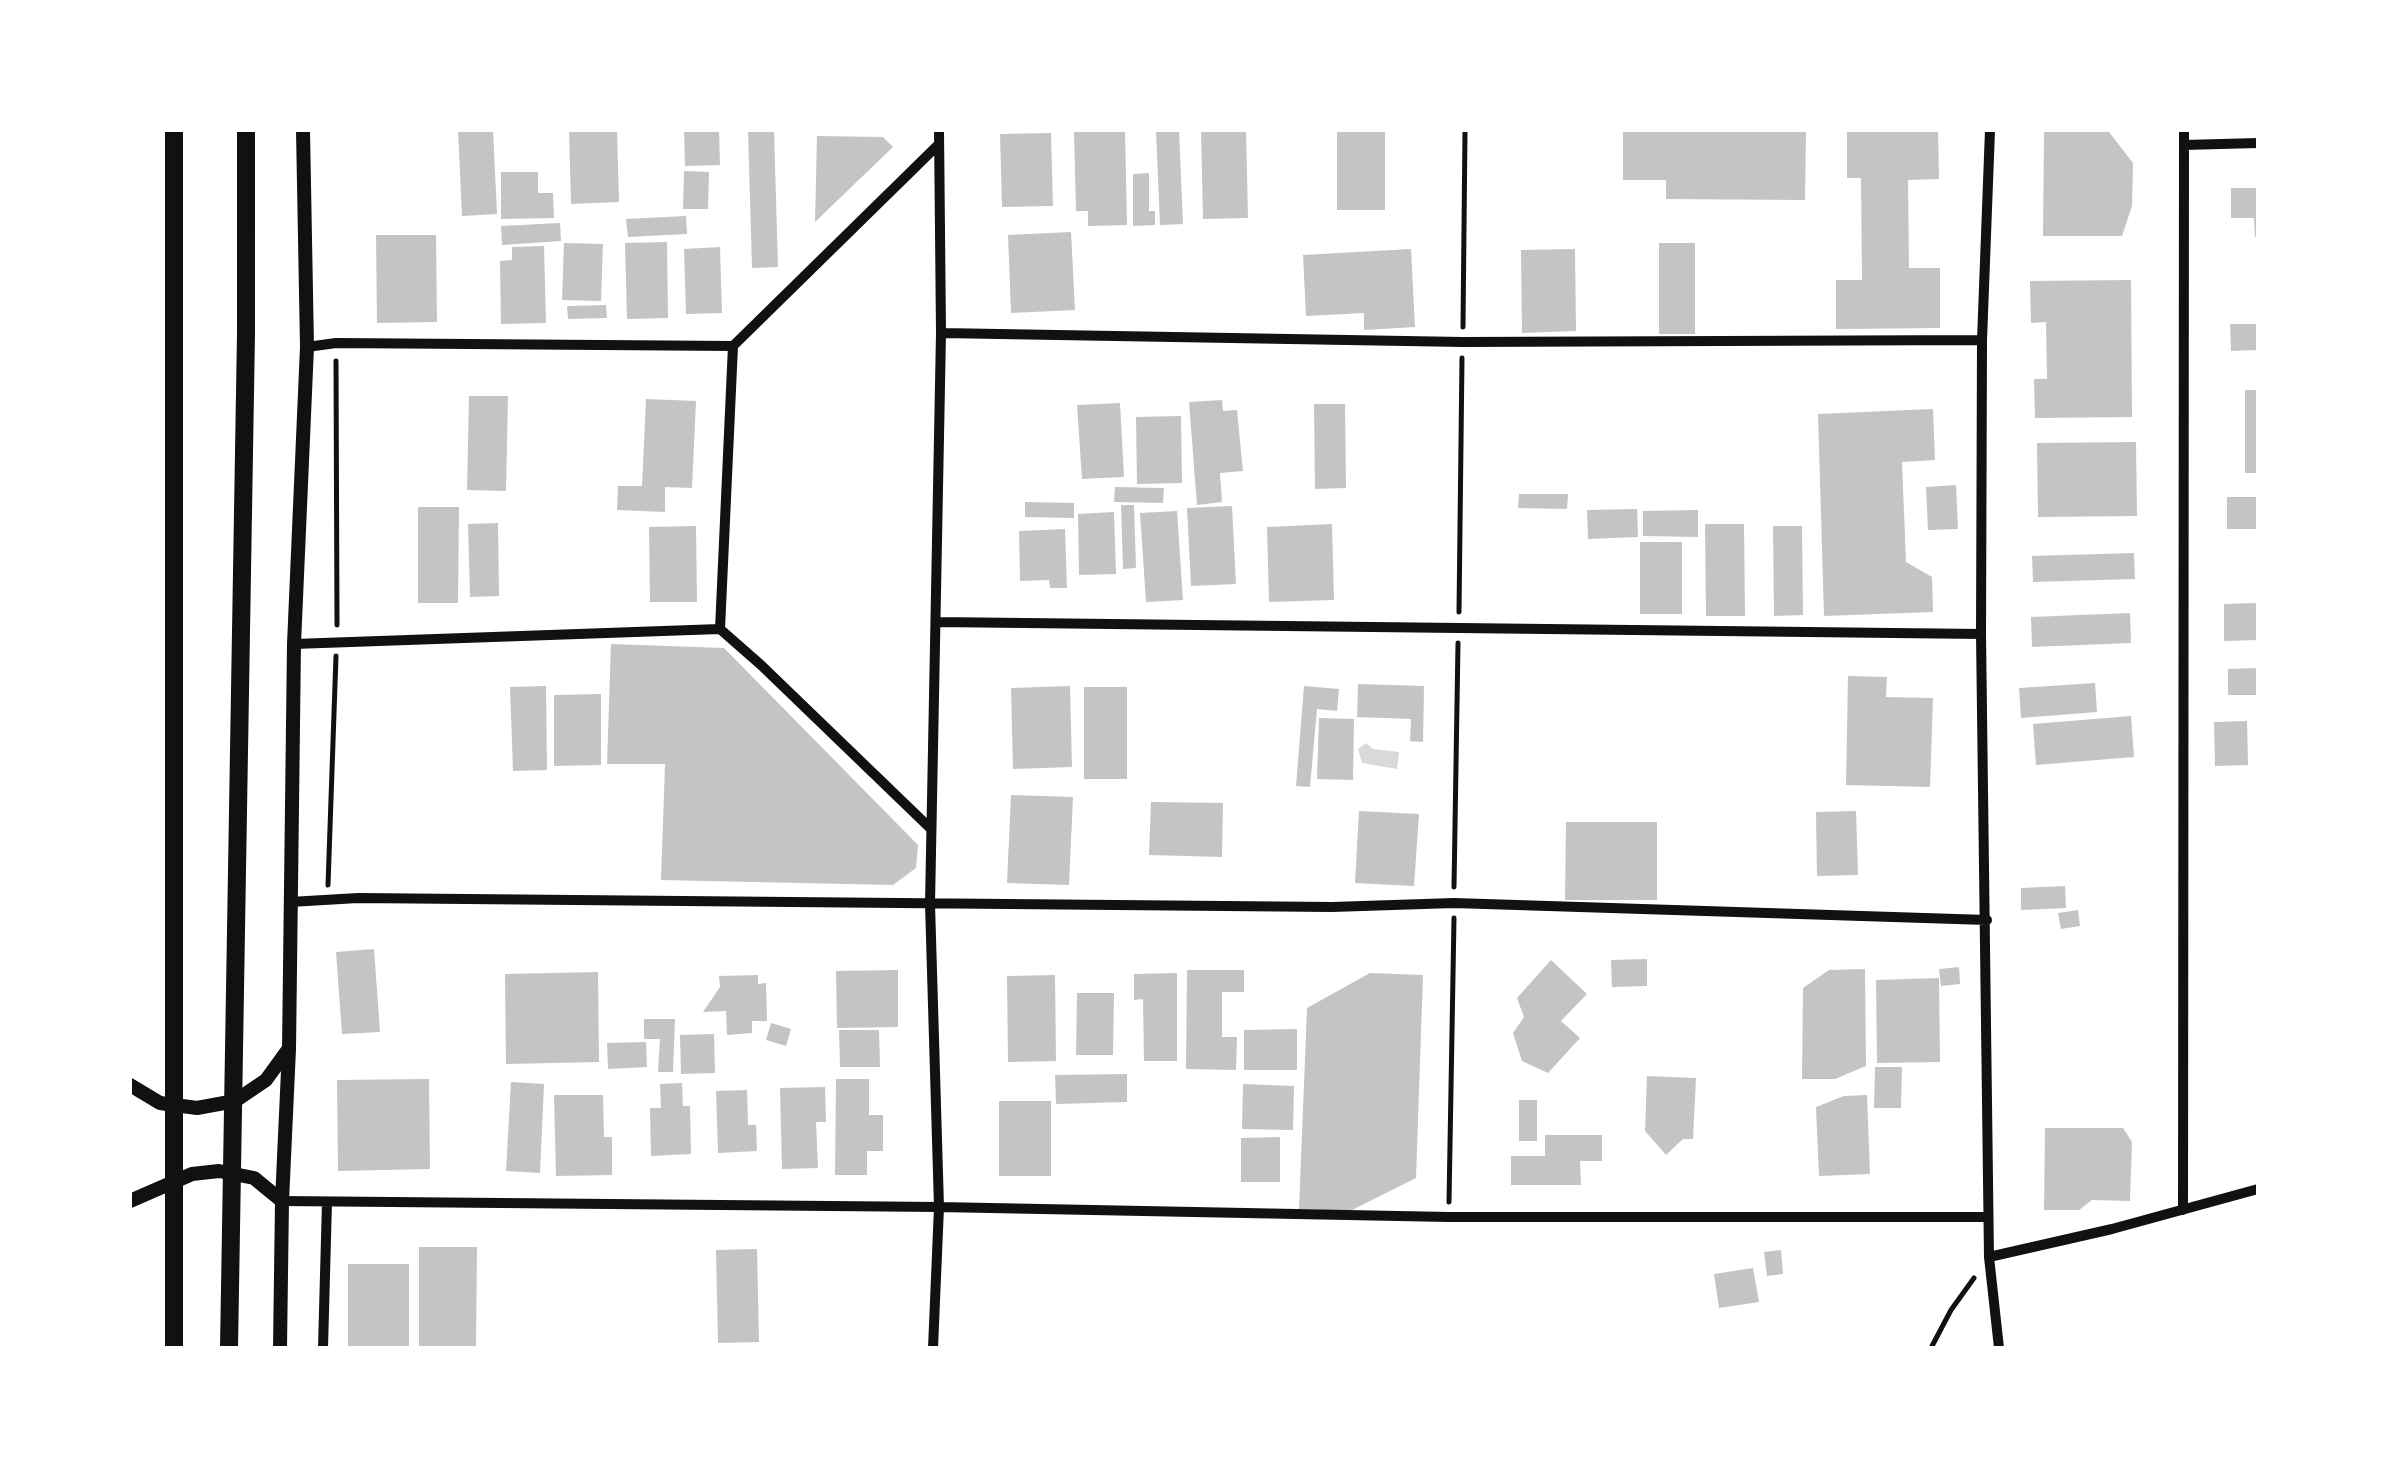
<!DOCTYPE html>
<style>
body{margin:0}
#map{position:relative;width:2388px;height:1478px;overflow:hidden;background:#fff;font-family:"Archivo Narrow",sans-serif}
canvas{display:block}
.frame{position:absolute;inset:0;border:132px solid #fff;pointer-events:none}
</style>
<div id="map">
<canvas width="2388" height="1478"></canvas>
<div class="frame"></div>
</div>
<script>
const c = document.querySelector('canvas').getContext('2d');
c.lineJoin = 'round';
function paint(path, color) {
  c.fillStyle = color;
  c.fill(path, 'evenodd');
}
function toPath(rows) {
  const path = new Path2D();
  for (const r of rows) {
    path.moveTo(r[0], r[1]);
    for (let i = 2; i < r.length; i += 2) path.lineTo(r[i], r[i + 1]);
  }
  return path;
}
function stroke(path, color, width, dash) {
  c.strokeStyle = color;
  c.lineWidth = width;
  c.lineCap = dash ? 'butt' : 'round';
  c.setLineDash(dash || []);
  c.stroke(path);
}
const water = toPath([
 [1366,743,1373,749,1399,752,1397,769,1362,763,1358,749]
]);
const building = toPath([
 [458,130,493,130,497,214,462,216],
 [569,130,617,130,619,202,571,204],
 [684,130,719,130,720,165,685,166],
 [748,130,774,130,778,267,752,268],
 [1125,130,1127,225,1088,226,1088,211,1076,211,1074,132],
 [1156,130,1179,130,1183,224,1160,225],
 [1201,130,1246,130,1248,218,1203,219],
 [1337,130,1385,130,1385,210,1337,210],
 [1623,130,1806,130,1805,200,1666,199,1666,180,1623,180],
 [1847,130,1938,130,1939,179,1908,180,1909,268,1940,268,1940,328,1836,329,1836,280,1862,280,1861,178,1847,178],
 [2044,132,2109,132,2133,163,2132,206,2122,236,2043,236],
 [1051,133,1053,206,1002,207,1000,134],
 [817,136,883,137,893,147,815,222],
 [684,171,709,172,708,209,683,209],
 [501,172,538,172,538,193,553,193,554,218,501,219],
 [1149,173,1149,211,1155,211,1155,225,1133,226,1133,174],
 [2231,188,2258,188,2258,237,2255,237,2254,218,2231,218],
 [686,216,687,234,628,237,626,219],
 [560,223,561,241,502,245,501,226],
 [1071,232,1075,310,1011,313,1008,235],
 [376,235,436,235,437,322,377,323],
 [667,242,668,318,627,319,625,243],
 [564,243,603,244,601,301,562,300],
 [1659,243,1695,243,1695,334,1659,334],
 [544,246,546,323,501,324,500,261,512,260,512,247],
 [720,247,722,313,686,314,684,249],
 [1411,249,1415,327,1364,330,1364,313,1306,316,1303,255],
 [1575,249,1576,331,1522,333,1521,250],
 [2131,280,2132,417,2035,418,2034,379,2047,379,2046,322,2031,323,2030,281],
 [606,305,607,318,568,319,567,306],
 [2230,324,2258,324,2258,350,2231,351],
 [2245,390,2258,390,2258,473,2245,473],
 [469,396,508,396,506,491,467,490],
 [646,399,696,401,692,488,665,487,665,512,617,510,618,486,642,486],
 [1222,400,1223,411,1237,410,1243,471,1220,473,1222,502,1197,505,1189,402],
 [1120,403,1124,477,1082,479,1077,405],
 [1314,404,1345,404,1346,488,1315,489],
 [1933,409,1935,460,1902,462,1906,562,1932,577,1933,612,1824,616,1818,414],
 [1181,416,1182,483,1137,484,1136,417],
 [2136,442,2137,516,2038,517,2037,443],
 [1956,485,1958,529,1928,530,1926,487],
 [1115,487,1164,488,1163,503,1114,502],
 [1519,494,1568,494,1567,509,1518,508],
 [2227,497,2258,497,2258,529,2227,529],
 [1025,502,1074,503,1074,518,1025,517],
 [1121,505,1134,505,1136,568,1123,569],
 [1232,506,1236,584,1191,586,1187,508],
 [418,507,459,507,458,603,418,603],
 [1637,509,1638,537,1588,539,1587,510],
 [1698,510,1698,537,1643,536,1643,511],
 [1177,511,1183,600,1146,602,1140,513],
 [1114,512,1116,574,1079,575,1078,514],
 [498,523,499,596,470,597,468,524],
 [1332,524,1334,600,1269,602,1267,527],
 [1705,524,1744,524,1745,616,1706,616],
 [696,526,697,602,650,602,649,527],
 [1773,526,1802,526,1803,615,1774,616],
 [1065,529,1067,588,1050,588,1049,580,1020,581,1019,531],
 [1640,542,1682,542,1682,614,1640,614],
 [2134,553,2135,579,2033,582,2032,556],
 [2258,603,2258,640,2224,641,2224,604],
 [2130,613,2131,643,2032,647,2031,617],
 [611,644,724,648,918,845,916,868,893,885,661,880,665,764,607,764],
 [2258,668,2258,695,2228,695,2228,669],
 [1848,676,1887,677,1886,697,1933,698,1930,787,1846,785],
 [2095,683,2097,712,2021,718,2019,688],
 [1358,684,1424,686,1423,742,1410,741,1411,719,1357,717],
 [546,686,547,770,513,771,510,687],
 [1070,686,1072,767,1013,769,1011,688],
 [1304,686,1339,689,1337,711,1317,709,1310,787,1296,786],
 [1084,687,1127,687,1127,779,1084,779],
 [601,694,601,765,554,766,554,695],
 [2131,716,2134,757,2036,765,2033,724],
 [1319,718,1354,719,1353,780,1317,779],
 [2247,721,2248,765,2215,766,2214,722],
 [1011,795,1073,797,1069,885,1007,883],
 [1151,802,1223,803,1222,857,1149,855],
 [1359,811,1419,814,1414,886,1355,883],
 [1856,811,1858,875,1817,876,1816,812],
 [1566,822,1657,822,1657,900,1565,900],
 [2065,886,2066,908,2021,910,2021,888],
 [2078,910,2080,926,2061,929,2058,913],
 [374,949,380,1032,342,1034,336,952],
 [1647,959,1647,986,1612,987,1611,960],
 [1551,960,1587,994,1561,1021,1580,1038,1548,1073,1522,1061,1513,1033,1524,1017,1517,998],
 [1959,967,1960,984,1941,986,1939,969],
 [1865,969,1866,1066,1835,1079,1802,1079,1803,988,1829,970],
 [898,970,898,1027,837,1028,836,971],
 [1187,970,1244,970,1244,992,1222,992,1222,1037,1237,1037,1236,1070,1186,1069],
 [598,972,599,1062,506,1064,505,974],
 [1177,973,1177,1061,1144,1061,1143,999,1134,1000,1134,974],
 [1370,973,1423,975,1416,1178,1350,1211,1299,1209,1307,1008],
 [758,975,758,984,766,983,767,1021,752,1021,752,1033,727,1035,726,1011,703,1012,720,987,719,976],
 [1055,975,1056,1061,1008,1062,1007,976],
 [1939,978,1940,1062,1877,1063,1876,980],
 [1077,993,1114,993,1113,1055,1076,1055],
 [644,1019,675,1019,673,1072,658,1072,660,1039,644,1039],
 [771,1023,791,1029,786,1046,766,1040],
 [1297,1029,1297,1070,1244,1070,1244,1030],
 [839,1030,879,1030,880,1067,840,1067],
 [714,1034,715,1073,681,1074,680,1035],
 [646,1042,647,1067,608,1069,607,1043],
 [1875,1067,1902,1067,1901,1108,1874,1108],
 [1127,1074,1127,1102,1056,1104,1055,1075],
 [1647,1076,1696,1078,1693,1139,1683,1139,1666,1155,1645,1131],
 [429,1079,430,1169,338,1171,337,1080],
 [836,1079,869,1079,869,1115,883,1115,883,1151,867,1151,867,1175,835,1175],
 [511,1082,544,1084,540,1173,506,1171],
 [682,1083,683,1106,690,1106,691,1154,651,1156,650,1108,661,1108,660,1084],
 [1243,1084,1294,1086,1293,1130,1242,1129],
 [825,1087,826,1122,816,1122,818,1168,782,1169,780,1088],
 [747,1090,748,1125,756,1125,757,1151,718,1153,716,1091],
 [554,1095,603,1095,604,1137,612,1137,612,1175,556,1176],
 [1867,1095,1870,1174,1819,1176,1816,1107,1844,1096],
 [1519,1100,1537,1100,1537,1141,1519,1141],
 [999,1101,1051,1101,1051,1176,999,1176],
 [2045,1128,2123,1128,2132,1142,2130,1201,2092,1200,2079,1210,2044,1210],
 [1545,1135,1602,1135,1602,1161,1580,1161,1581,1185,1511,1185,1511,1156,1545,1156],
 [1280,1137,1280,1182,1241,1182,1241,1138],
 [419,1247,477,1247,476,1348,419,1348],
 [757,1249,759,1342,718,1343,716,1250],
 [1781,1250,1783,1274,1767,1276,1764,1252],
 [348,1264,409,1264,409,1348,348,1348],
 [1753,1268,1759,1302,1719,1308,1714,1274]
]);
const path = toPath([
 [1463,327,1465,130],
 [336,361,337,625],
 [1459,612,1462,358],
 [328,885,336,656],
 [1454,887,1458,643],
 [1449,1202,1454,918],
 [1931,1348,1951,1310,1974,1278]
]);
const minor = toPath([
 [1990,130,1982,340,1981,634,1989,1257,1999,1348],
 [2184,145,2258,143],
 [941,333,1463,342,1982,340],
 [307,347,336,343,733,346,939,144],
 [937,622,1981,634],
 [720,629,733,346],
 [294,644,720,629,761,665,930,828],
 [290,902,358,898,1332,907,1454,903,1987,920],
 [282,1201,939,1207,1449,1217,1987,1217],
 [2183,1210,2184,130],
 [1989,1257,2112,1229,2258,1189],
 [323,1348,327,1202],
 [933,1348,939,1207,930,904,941,333,939,130]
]);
const tertiary = toPath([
 [130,1085,160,1103,197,1108,235,1101,266,1080,287,1051],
 [130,1201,192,1174,219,1171,254,1178,282,1201],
 [280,1348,282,1201,289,1049,294,644,307,347,303,130]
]);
const trunk = toPath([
 [174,130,174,1348],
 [229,1348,246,333,246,130]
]);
paint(water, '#d9d9d9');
paint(building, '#c4c4c4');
stroke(path, '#111', 5);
stroke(minor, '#111', 10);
stroke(tertiary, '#111', 14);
stroke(trunk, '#111', 18);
</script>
